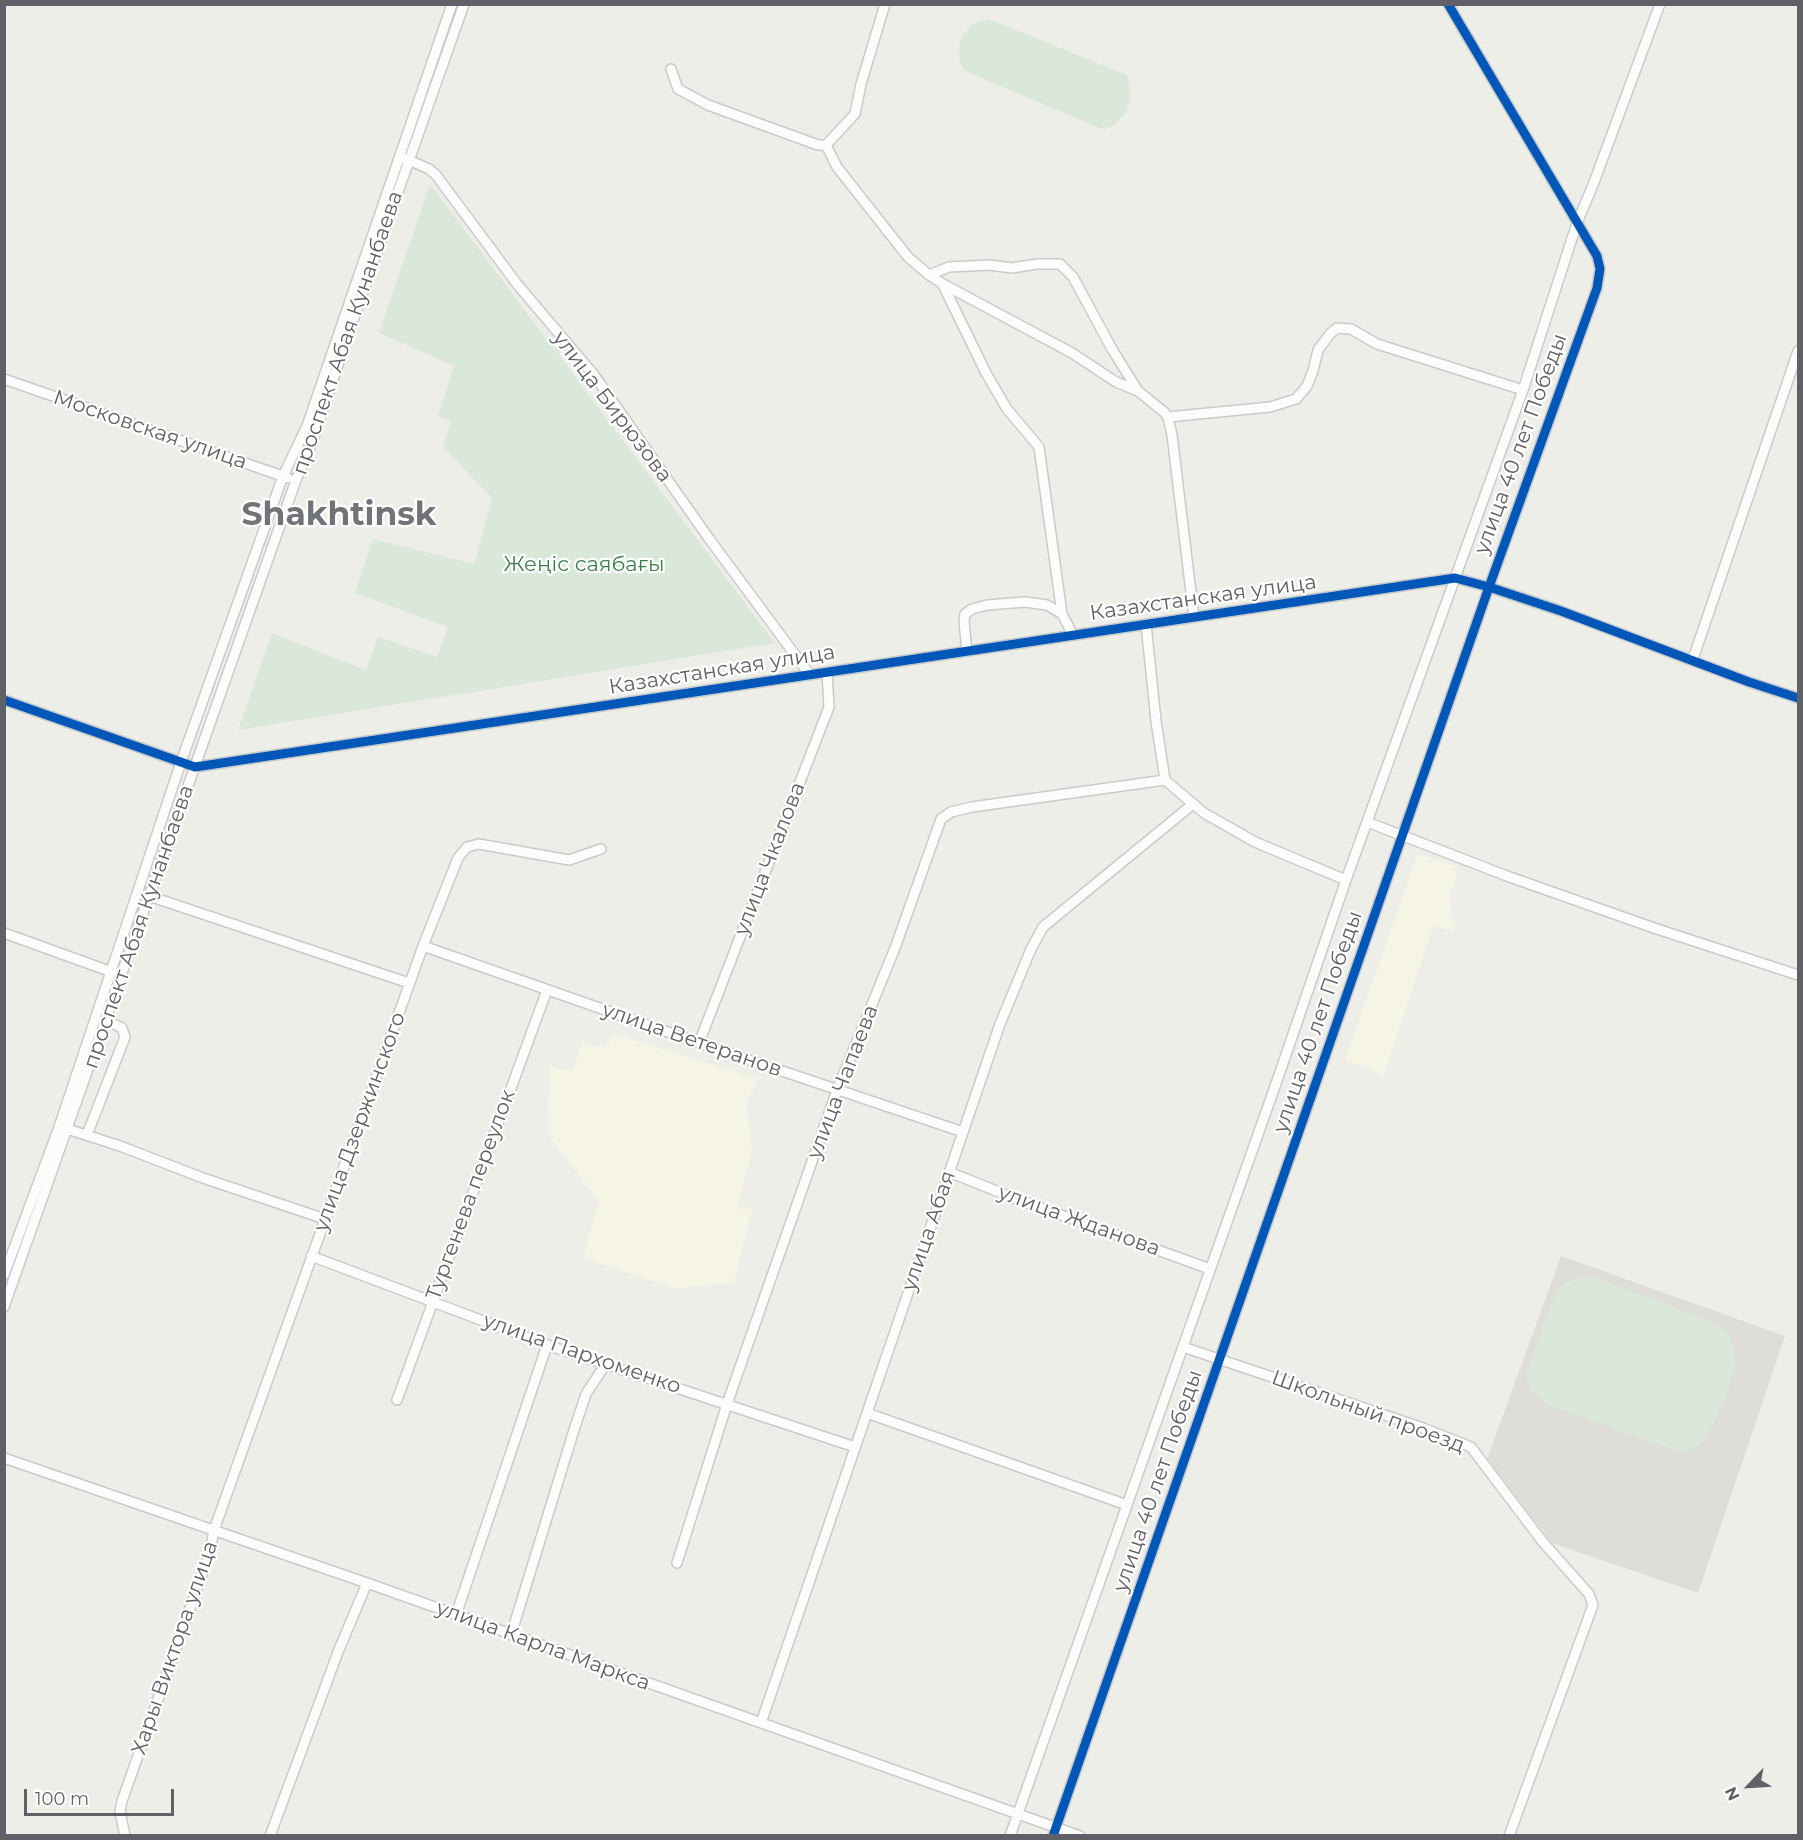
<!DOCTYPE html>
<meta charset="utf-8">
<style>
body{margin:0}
#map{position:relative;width:1803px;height:1840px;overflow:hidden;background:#eeeee9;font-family:Montserrat,sans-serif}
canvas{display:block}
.frame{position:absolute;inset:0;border:6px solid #5f6166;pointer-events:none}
.north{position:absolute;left:1719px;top:1756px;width:60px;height:60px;-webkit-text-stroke:4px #fff;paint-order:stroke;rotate:245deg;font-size:16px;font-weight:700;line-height:24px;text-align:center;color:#5f6166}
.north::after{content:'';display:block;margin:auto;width:21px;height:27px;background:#5f6166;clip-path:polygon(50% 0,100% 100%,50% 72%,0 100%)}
.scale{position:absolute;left:24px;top:1789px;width:150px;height:27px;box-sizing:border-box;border:3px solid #5f6166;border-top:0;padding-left:8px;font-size:18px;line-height:21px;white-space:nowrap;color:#5f6166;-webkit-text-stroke:4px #fff;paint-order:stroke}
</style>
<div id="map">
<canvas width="1803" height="1840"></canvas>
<div class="frame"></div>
<div class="north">N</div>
<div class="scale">100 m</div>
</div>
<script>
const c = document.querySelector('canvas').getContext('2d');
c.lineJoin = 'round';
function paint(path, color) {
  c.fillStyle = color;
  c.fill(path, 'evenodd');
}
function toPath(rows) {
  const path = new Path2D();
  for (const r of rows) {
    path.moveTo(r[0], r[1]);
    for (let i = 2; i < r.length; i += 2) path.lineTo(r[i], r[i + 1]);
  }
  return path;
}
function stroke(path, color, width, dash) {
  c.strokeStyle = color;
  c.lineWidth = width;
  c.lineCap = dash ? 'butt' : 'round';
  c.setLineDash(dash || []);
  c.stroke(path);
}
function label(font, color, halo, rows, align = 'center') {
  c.font = font + ' Montserrat,sans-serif';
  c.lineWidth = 4.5;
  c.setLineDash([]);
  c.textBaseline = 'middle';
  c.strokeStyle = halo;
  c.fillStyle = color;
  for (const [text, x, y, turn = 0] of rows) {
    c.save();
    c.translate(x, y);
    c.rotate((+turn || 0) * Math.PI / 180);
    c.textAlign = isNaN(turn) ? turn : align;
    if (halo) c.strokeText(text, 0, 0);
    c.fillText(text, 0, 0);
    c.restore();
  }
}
const commercial = toPath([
 [1417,856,1426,856,1456,866,1456,877,1449,896,1454,931,1433,926,1384,1075,1345,1060],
 [615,1034,758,1079,746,1104,752,1150,737,1209,752,1208,734,1283,673,1288,583,1258,599,1201,548,1135,549,1067,572,1071,582,1043,604,1048]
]);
const education = toPath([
 [1561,1256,1785,1336,1698,1593,1552,1543,1487,1459]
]);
const green = toPath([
 [989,19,1127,75,1131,94,1126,112,1113,126,1104,130,965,71,960,62,959,52,960,42,964,33,971,26,980,21],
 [430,184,551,345,560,350,559,355,775,643,238,730,272,633,366,670,378,637,437,657,448,627,355,593,373,539,474,564,492,498,443,447,451,422,438,416,454,366,379,333],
 [1593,1277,1611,1283,1706,1320,1727,1332,1732,1343,1736,1368,1717,1417,1703,1441,1688,1452,1675,1450,1611,1428,1547,1405,1532,1390,1526,1378,1533,1353,1552,1301,1563,1284,1577,1278]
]);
const street = toPath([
 [671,69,678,89,708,105,818,145,826,145,837,167,908,257,929,275,943,284,1072,353,1116,382,1138,391,1164,412,1168,417,1172,435,1194,617],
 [826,145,855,114,861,84,885,4],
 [404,158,429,169,436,175,517,284,594,375,710,540,810,675],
 [929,275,949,267,989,265,1012,268,1037,264,1060,264,1073,277,1112,349,1138,391],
 [943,285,986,373,1007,409,1039,447,1062,614],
 [4,379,288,478],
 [1168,417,1270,407,1296,399,1307,386,1313,371,1318,350,1330,334,1337,328,1351,329,1377,344,1523,390],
 [1146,624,1156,721,1165,780,1204,813,1255,842,1346,880],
 [967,651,964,622,965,614,972,609,987,605,1025,602,1047,605,1062,614,1073,635],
 [1693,659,1798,351],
 [4,700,195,767,1455,578,1489,587,1561,611,1749,682,1798,698],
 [1367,822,1507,876,1654,928,1798,975],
 [149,896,409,983],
 [4,933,112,972],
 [423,946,699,1043,963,1132],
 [699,1043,829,707,827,672],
 [64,1128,120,1146,203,1178,325,1219],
 [87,1135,125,1037,122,1028,106,1020],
 [949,1172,1014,1198,1210,1269],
 [311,1256,547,1345,855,1447],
 [4,1275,59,1127,181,762,283,476,307,426,452,4],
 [4,1307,296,480,313,440,351,326,464,4],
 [1183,1347,1423,1428,1471,1447,1542,1541,1589,1594,1593,1605,1509,1836],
 [397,1400,547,990],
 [867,1413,1127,1505],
 [4,1458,367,1583,1080,1836],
 [677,1563,727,1404,837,1090,895,948,941,819,951,812,972,807,1165,780],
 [456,1615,547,1345],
 [511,1635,574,1430,586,1394,605,1365],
 [761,1723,1000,1024,1031,949,1043,927,1193,804],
 [125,1836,120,1812,122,1801,210,1552,214,1530,423,946,458,858,467,847,479,844,569,860,601,849],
 [270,1836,338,1652,367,1583],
 [1010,1836,1279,1075,1346,880,1523,390,1577,223,1593,185,1660,4],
 [1053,1836,1489,587,1597,288,1600,269,1597,256,1448,4]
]);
const cycleway = toPath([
 [4,700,195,767,1455,578,1489,587,1561,611,1749,682,1798,698],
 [1053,1836,1489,587,1597,288,1600,269,1597,256,1448,4]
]);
const streetNames = [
 ["проспект Абая Кунанбаева",348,333,-71],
 ["улица Бирюзова",612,407,53],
 ["Московская улица",150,430,19],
 ["улица 40 лет Победы",1521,444,-70],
 ["Казахстанская улица",1203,598,-8],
 ["Казахстанская улица",722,670,-9],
 ["улица Чкалова",770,859,-69],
 ["проспект Абая Кунанбаева",139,927,-71],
 ["улица 40 лет Победы",1318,1022,-71],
 ["улица Ветеранов",692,1040,19],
 ["улица Чапаева",843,1082,-69],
 ["улица Дзержинского",360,1122,-70],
 ["Тургенева переулок",471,1195,-70],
 ["улица Жданова",1079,1221,20],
 ["улица Абая",929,1231,-71],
 ["улица Пархоменко",582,1354,19],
 ["Школьный проезд",1368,1412,20],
 ["улица 40 лет Победы",1158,1481,-71],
 ["улица Карла Маркса",543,1646,20],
 ["Хары Виктора улица",175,1648,-71]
];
const parkNames = [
 ["Жеңіс саябағы",584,565]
];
const townNames = [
 ["Shakhtinsk",339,515]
];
paint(commercial, '#f5f4e5');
paint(education, '#deddd8');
paint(green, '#d9e8d9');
stroke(street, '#cacac9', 12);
stroke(street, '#fcfcfc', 9);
stroke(cycleway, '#0057b8', 9);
label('21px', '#5f6166', '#fff', streetNames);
label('21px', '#3d7f4b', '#fff', parkNames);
label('bold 33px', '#707378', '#fff', townNames);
</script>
